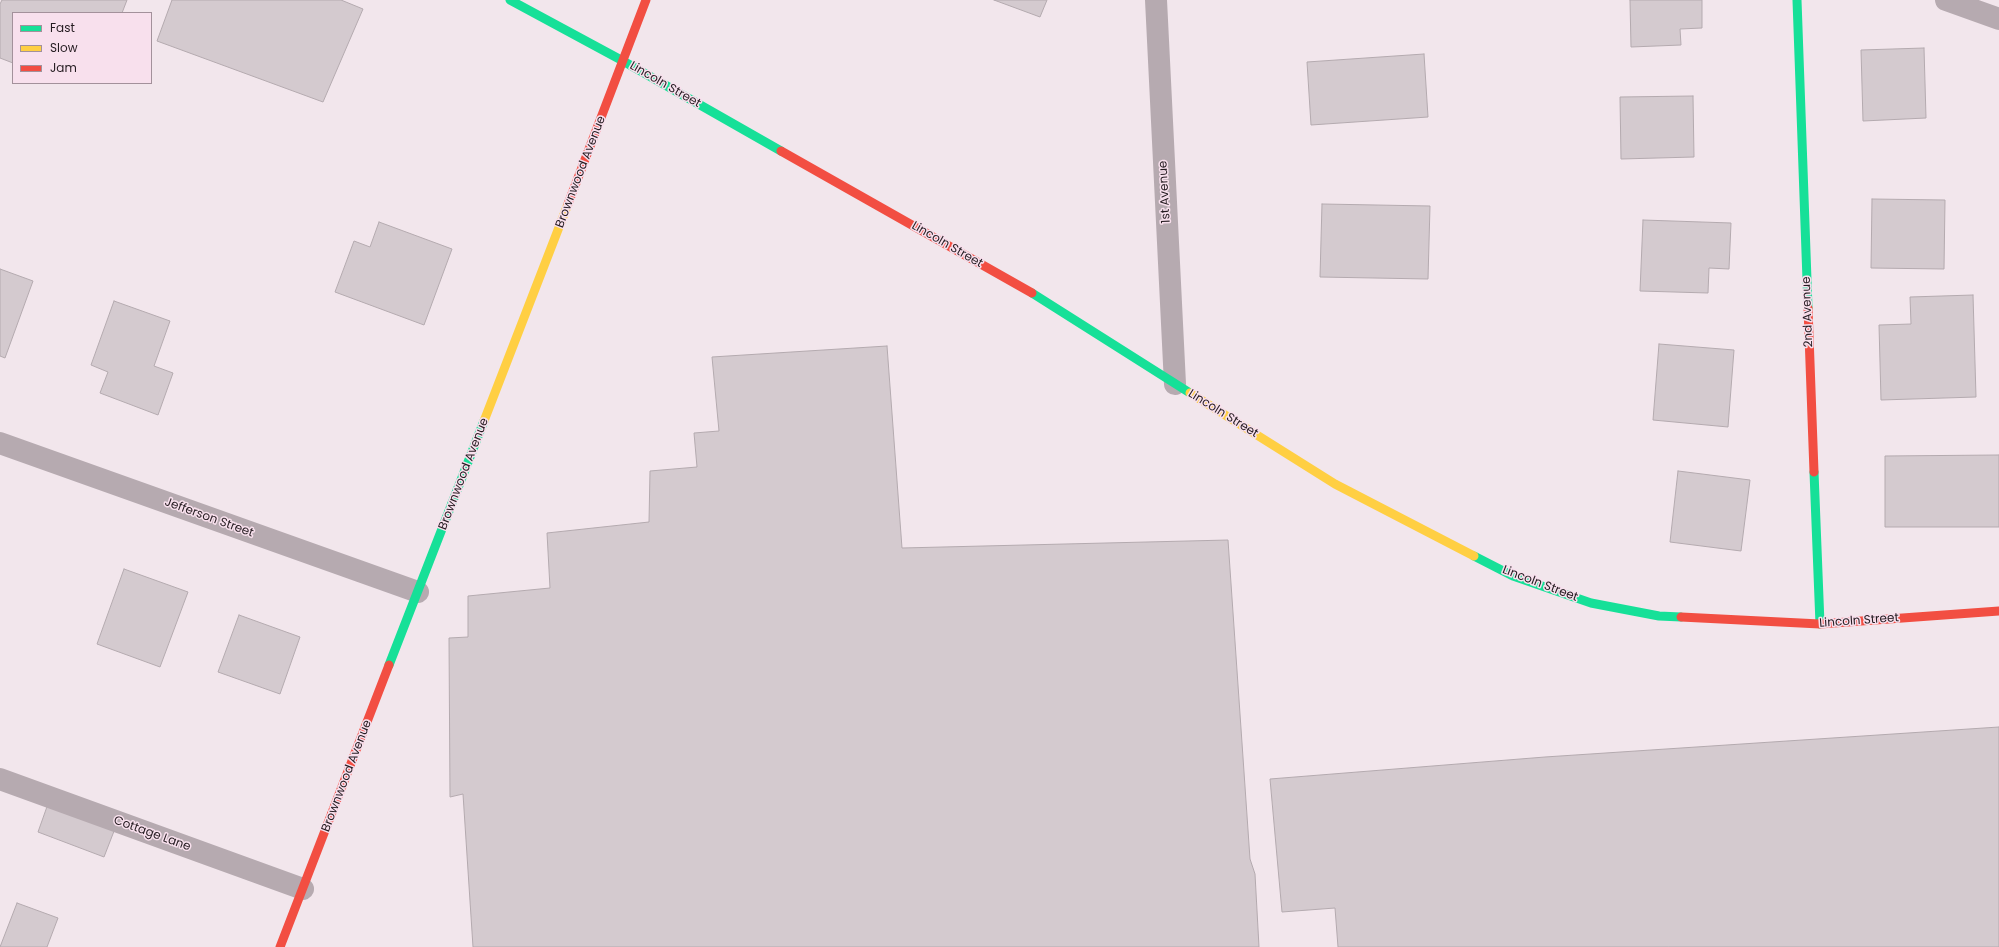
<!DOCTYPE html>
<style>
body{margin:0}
#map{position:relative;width:1999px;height:947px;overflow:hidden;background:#f2e6ec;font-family:Poppins,sans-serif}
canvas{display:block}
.legend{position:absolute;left:12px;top:12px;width:140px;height:72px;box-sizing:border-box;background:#f8e0ed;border:1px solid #a3919b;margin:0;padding:5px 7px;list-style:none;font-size:12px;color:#241b20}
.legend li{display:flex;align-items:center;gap:8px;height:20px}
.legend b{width:20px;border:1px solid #a3919b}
</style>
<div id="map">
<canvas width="1999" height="947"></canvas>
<ul class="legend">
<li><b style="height:5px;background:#16e098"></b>Fast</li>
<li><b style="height:5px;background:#ffcf43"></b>Slow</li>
<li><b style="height:5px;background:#f24e42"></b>Jam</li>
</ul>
</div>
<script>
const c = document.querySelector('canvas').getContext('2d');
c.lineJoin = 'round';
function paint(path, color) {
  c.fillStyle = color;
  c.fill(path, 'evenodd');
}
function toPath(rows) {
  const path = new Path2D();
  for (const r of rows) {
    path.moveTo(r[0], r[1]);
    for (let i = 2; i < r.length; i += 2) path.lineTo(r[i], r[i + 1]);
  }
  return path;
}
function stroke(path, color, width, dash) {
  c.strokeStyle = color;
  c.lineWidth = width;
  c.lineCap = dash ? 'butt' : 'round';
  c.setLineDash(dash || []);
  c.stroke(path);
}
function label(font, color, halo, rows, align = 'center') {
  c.font = font + ' Poppins,sans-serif';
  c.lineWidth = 3;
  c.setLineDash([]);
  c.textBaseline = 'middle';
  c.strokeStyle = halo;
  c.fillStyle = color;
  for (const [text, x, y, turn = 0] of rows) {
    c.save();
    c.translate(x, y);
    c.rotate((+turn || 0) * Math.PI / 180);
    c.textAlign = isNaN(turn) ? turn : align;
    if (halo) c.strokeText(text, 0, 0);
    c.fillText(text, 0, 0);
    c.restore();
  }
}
const building = toPath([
 [2,0,127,0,122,13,13,13,13,63,0,58,0,4,2,0],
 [172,0,341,0,363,9,323,102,157,41,172,0],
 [994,0,1047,0,1040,17,994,0],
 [1630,0,1702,0,1702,28,1680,29,1681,45,1631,47,1630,0],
 [1924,48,1926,118,1863,121,1861,50,1924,48],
 [1424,54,1428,117,1311,125,1307,62,1424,54],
 [1693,96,1694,157,1621,159,1620,97,1693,96],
 [1872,199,1945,200,1944,269,1871,268,1872,199],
 [1322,204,1430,206,1428,279,1320,277,1322,204],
 [1643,220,1731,223,1729,269,1709,268,1708,293,1640,291,1643,220],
 [379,222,452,249,424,325,335,292,354,241,370,247,379,222],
 [0,269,33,281,5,358,0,356,0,269],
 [1973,295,1976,397,1881,400,1879,325,1911,324,1910,297,1973,295],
 [114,301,170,321,154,366,173,373,158,415,100,393,108,372,91,365,114,301],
 [1659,344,1734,350,1728,427,1653,420,1659,344],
 [887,346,902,548,1228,540,1250,859,1255,874,1259,947,473,947,463,794,450,797,449,638,468,637,468,596,550,588,547,533,649,522,650,471,697,467,694,433,719,431,712,357,887,346],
 [1999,455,1999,527,1885,527,1885,456,1999,455],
 [1678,471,1750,480,1741,551,1670,542,1678,471],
 [124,569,188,592,160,667,97,644,124,569],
 [239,615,300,637,280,694,218,672,239,615],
 [1999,727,1999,947,1338,947,1335,908,1282,912,1270,779,1545,757,1999,727],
 [49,801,116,826,104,857,38,832,49,801],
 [17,903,58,918,47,947,0,947,17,903]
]);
const street = toPath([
 [1156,0,1175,384],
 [1946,0,1999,19],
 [0,443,418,592],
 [0,779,303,889]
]);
const fast = toPath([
 [510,0,623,61,781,151],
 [1797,0,1808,308],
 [1032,293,1190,393],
 [1814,472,1820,624],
 [1474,556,1513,576,1591,603,1659,616,1681,617],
 [389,665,484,421]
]);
const slow = toPath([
 [1190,393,1335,484,1474,556],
 [484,421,568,204]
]);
const jam = toPath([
 [781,151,1032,293],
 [568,204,646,0],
 [1808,308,1814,472],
 [1681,617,1820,624,1999,611],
 [280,947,389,665]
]);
const streetNames = [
 ["Lincoln Street",665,85,30],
 ["Brownwood Avenue",581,172,-69],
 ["1st Avenue",1165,192,-93],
 ["Lincoln Street",947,245,30],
 ["2nd Avenue",1808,312,-92],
 ["Lincoln Street",1223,414,32],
 ["Brownwood Avenue",464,474,-69],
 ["Jefferson Street",209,518,20],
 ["Lincoln Street",1540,584,21],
 ["Lincoln Street",1859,621,-4],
 ["Brownwood Avenue",347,776,-69],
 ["Cottage Lane",152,834,20]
];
paint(building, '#d4cacf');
stroke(building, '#b4aaaf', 1);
stroke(street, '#b6aab0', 22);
stroke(fast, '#16e098', 9);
stroke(slow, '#ffcf43', 9);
stroke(jam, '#f24e42', 9);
label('12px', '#241b20', '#f8e0ed', streetNames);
</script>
